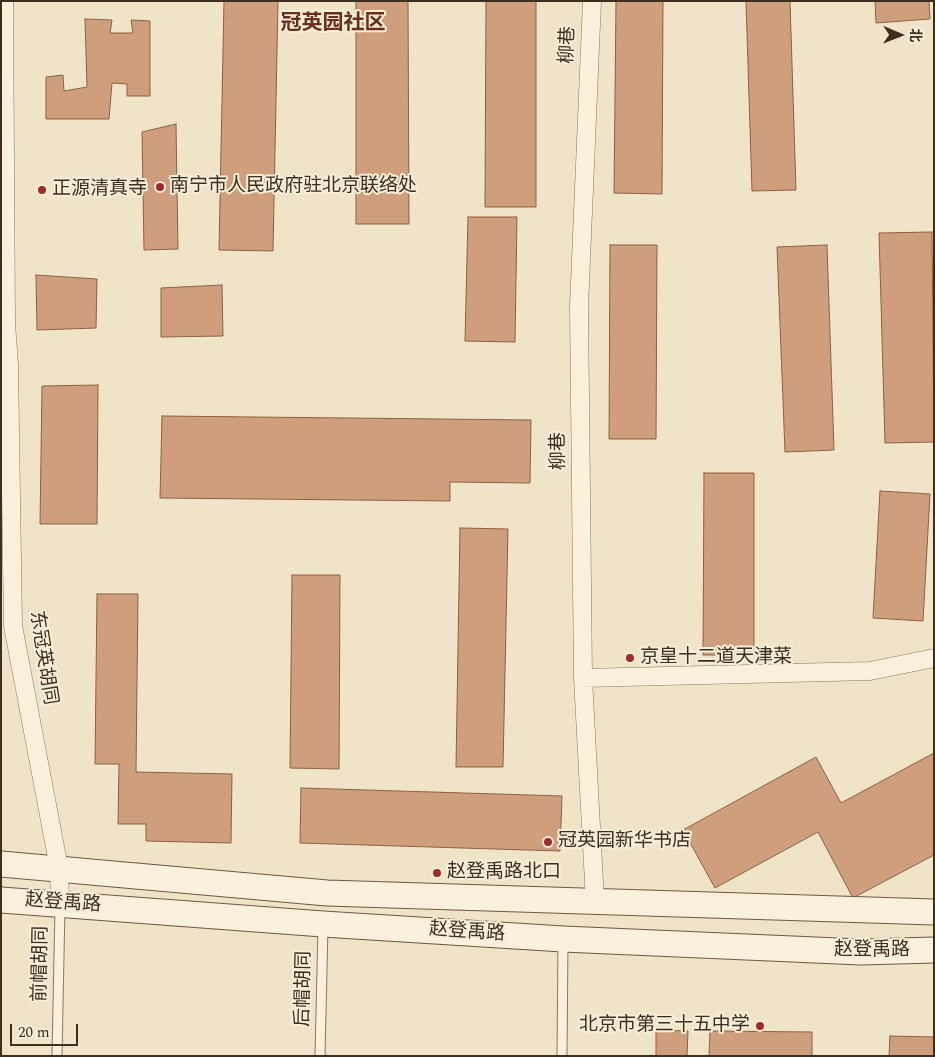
<!DOCTYPE html>
<meta charset="utf-8">
<style>
body{margin:0}
#map{position:relative;width:935px;height:1057px;overflow:hidden;background:#f0e4c8;font-family:Spectral,"Noto Sans SC",serif}
canvas{display:block}
.frame{position:absolute;inset:0;border:2px solid #3d2e20;pointer-events:none}
.north{position:absolute;left:875px;top:10px;width:50px;height:50px;-webkit-text-stroke:4px #f7eed8;paint-order:stroke;rotate:91deg;font-size:14px;font-weight:700;line-height:20px;text-align:center;color:#3d2e20}
.north::after{content:'';display:block;margin:auto;width:18px;height:22px;background:#3d2e20;clip-path:polygon(50% 0,100% 100%,50% 72%,0 100%)}
.scale{position:absolute;left:10px;top:1024px;width:68px;height:22px;box-sizing:border-box;border:2px solid #3d2e20;border-top:0;padding-left:6px;font-size:15px;line-height:18px;white-space:nowrap;color:#3d2e20;-webkit-text-stroke:4px #f7eed8;paint-order:stroke}
</style>
<div id="map">
<canvas width="935" height="1057"></canvas>
<div class="frame"></div>
<div class="north">北</div>
<div class="scale">20 m</div>
</div>
<script>
const c = document.querySelector('canvas').getContext('2d');
c.lineJoin = 'round';
function paint(path, color) {
  c.fillStyle = color;
  c.fill(path, 'evenodd');
}
function toPath(rows) {
  const path = new Path2D();
  for (const r of rows) {
    path.moveTo(r[0], r[1]);
    for (let i = 2; i < r.length; i += 2) path.lineTo(r[i], r[i + 1]);
  }
  return path;
}
function stroke(path, color, width, dash) {
  c.strokeStyle = color;
  c.lineWidth = width;
  c.lineCap = dash ? 'butt' : 'round';
  c.setLineDash(dash || []);
  c.stroke(path);
}
function label(font, color, halo, rows, align = 'center') {
  c.font = font + ' Spectral,"Noto Sans SC",serif';
  c.lineWidth = 4;
  c.setLineDash([]);
  c.textBaseline = 'middle';
  c.strokeStyle = halo;
  c.fillStyle = color;
  for (const [text, x, y, turn = 0] of rows) {
    c.save();
    c.translate(x, y);
    c.rotate((+turn || 0) * Math.PI / 180);
    c.textAlign = isNaN(turn) ? turn : align;
    if (halo) c.strokeText(text, 0, 0);
    c.fillText(text, 0, 0);
    c.restore();
  }
}
const building = toPath([
 [224,1,278,1,273,251,219,250,224,1],
 [356,1,408,1,409,224,356,224,356,1],
 [486,1,536,1,536,207,485,207,486,1],
 [616,1,663,1,662,194,614,193,616,1],
 [746,1,790,1,796,190,752,191,746,1],
 [875,1,929,1,930,19,876,23,875,1],
 [85,19,112,20,110,33,133,33,131,20,150,21,150,96,127,96,127,84,112,83,109,119,46,119,46,77,63,75,64,91,87,87,85,19],
 [176,124,178,249,144,250,142,132,176,124],
 [468,217,517,217,515,342,465,341,468,217],
 [932,232,934,442,885,443,879,233,932,232],
 [610,245,657,245,656,439,609,439,610,245],
 [827,245,834,450,785,452,777,247,827,245],
 [36,275,97,279,96,328,37,330,36,275],
 [222,285,223,336,161,337,161,288,222,285],
 [98,385,97,524,40,524,42,386,98,385],
 [162,416,531,420,530,483,450,482,450,501,160,498,162,416],
 [704,473,754,473,754,655,703,655,704,473],
 [880,491,930,494,923,621,873,618,880,491],
 [460,528,508,529,503,767,456,767,460,528],
 [292,575,340,575,339,769,290,768,292,575],
 [97,594,138,594,136,772,232,774,231,843,146,841,146,824,118,824,119,764,95,764,97,594],
 [934,753,934,855,853,898,818,832,715,888,683,830,816,757,841,803,934,753],
 [301,788,562,796,560,851,300,843,301,788],
 [656,1030,688,1031,687,1056,656,1056,656,1030],
 [710,1031,812,1032,812,1056,709,1056,710,1031],
 [890,1036,934,1037,934,1056,889,1056,890,1036]
]);
const service = toPath([
 [57,1056,60,906],
 [320,1056,323,927],
 [562,1056,563,942]
]);
const minor = toPath([
 [4,1,6,323,9,365,13,626,59,868,60,903],
 [592,1,579,306,583,678,595,901],
 [583,678,870,671,934,658]
]);
const secondary = toPath([
 [1,864,327,893,934,912],
 [1,900,323,924,563,939,861,952,934,950]
]);
const markers = [
 [160,187,5,"#9e2a2b"],
 [42,190,5,"#9e2a2b"],
 [630,658,5,"#9e2a2b"],
 [548,842,5,"#9e2a2b"],
 [437,873,5,"#9e2a2b"],
 [760,1026,5,"#9e2a2b"]
];
const streetNames = [
 ["柳巷",569,45,-88],
 ["柳巷",560,451,-91],
 ["东冠英胡同",42,658,81],
 ["赵登禹路",63,904,4],
 ["赵登禹路",467,933,4],
 ["赵登禹路",872,951],
 ["前帽胡同",42,964,-89],
 ["后帽胡同",305,989,-89]
];
const poiNames = [
 ["南宁市人民政府驻北京联络处",170,187],
 ["正源清真寺",52,190],
 ["京皇十二道天津菜",640,658],
 ["冠英园新华书店",558,842],
 ["赵登禹路北口",447,873],
 ["北京市第三十五中学",750,1026,"right"]
];
const quarterNames = [
 ["冠英园社区",333,25]
];
paint(building, '#cf9f7d');
stroke(building, '#8d5f41', 1);
stroke(service, '#8d765c', 11);
stroke(minor, '#8d765c', 19);
stroke(secondary, '#6f573f', 27);
stroke(service, '#faf1dc', 9);
stroke(minor, '#faf1dc', 18);
stroke(secondary, '#faf1dc', 25);
for (const [x, y, r, color] of markers) {
  const dot = new Path2D();
  dot.arc(x, y, r, 0, 2 * Math.PI);
  c.fillStyle = color;
  c.fill(dot);
  stroke(dot, '#f7eed8', 2);
}
label('19px', '#3d2e20', '#f7eed8', streetNames);
label('19px', '#3d2e20', '#f7eed8', poiNames, 'left');
label('bold 21px', '#6b2e1e', '#f7eed8', quarterNames);
</script>
